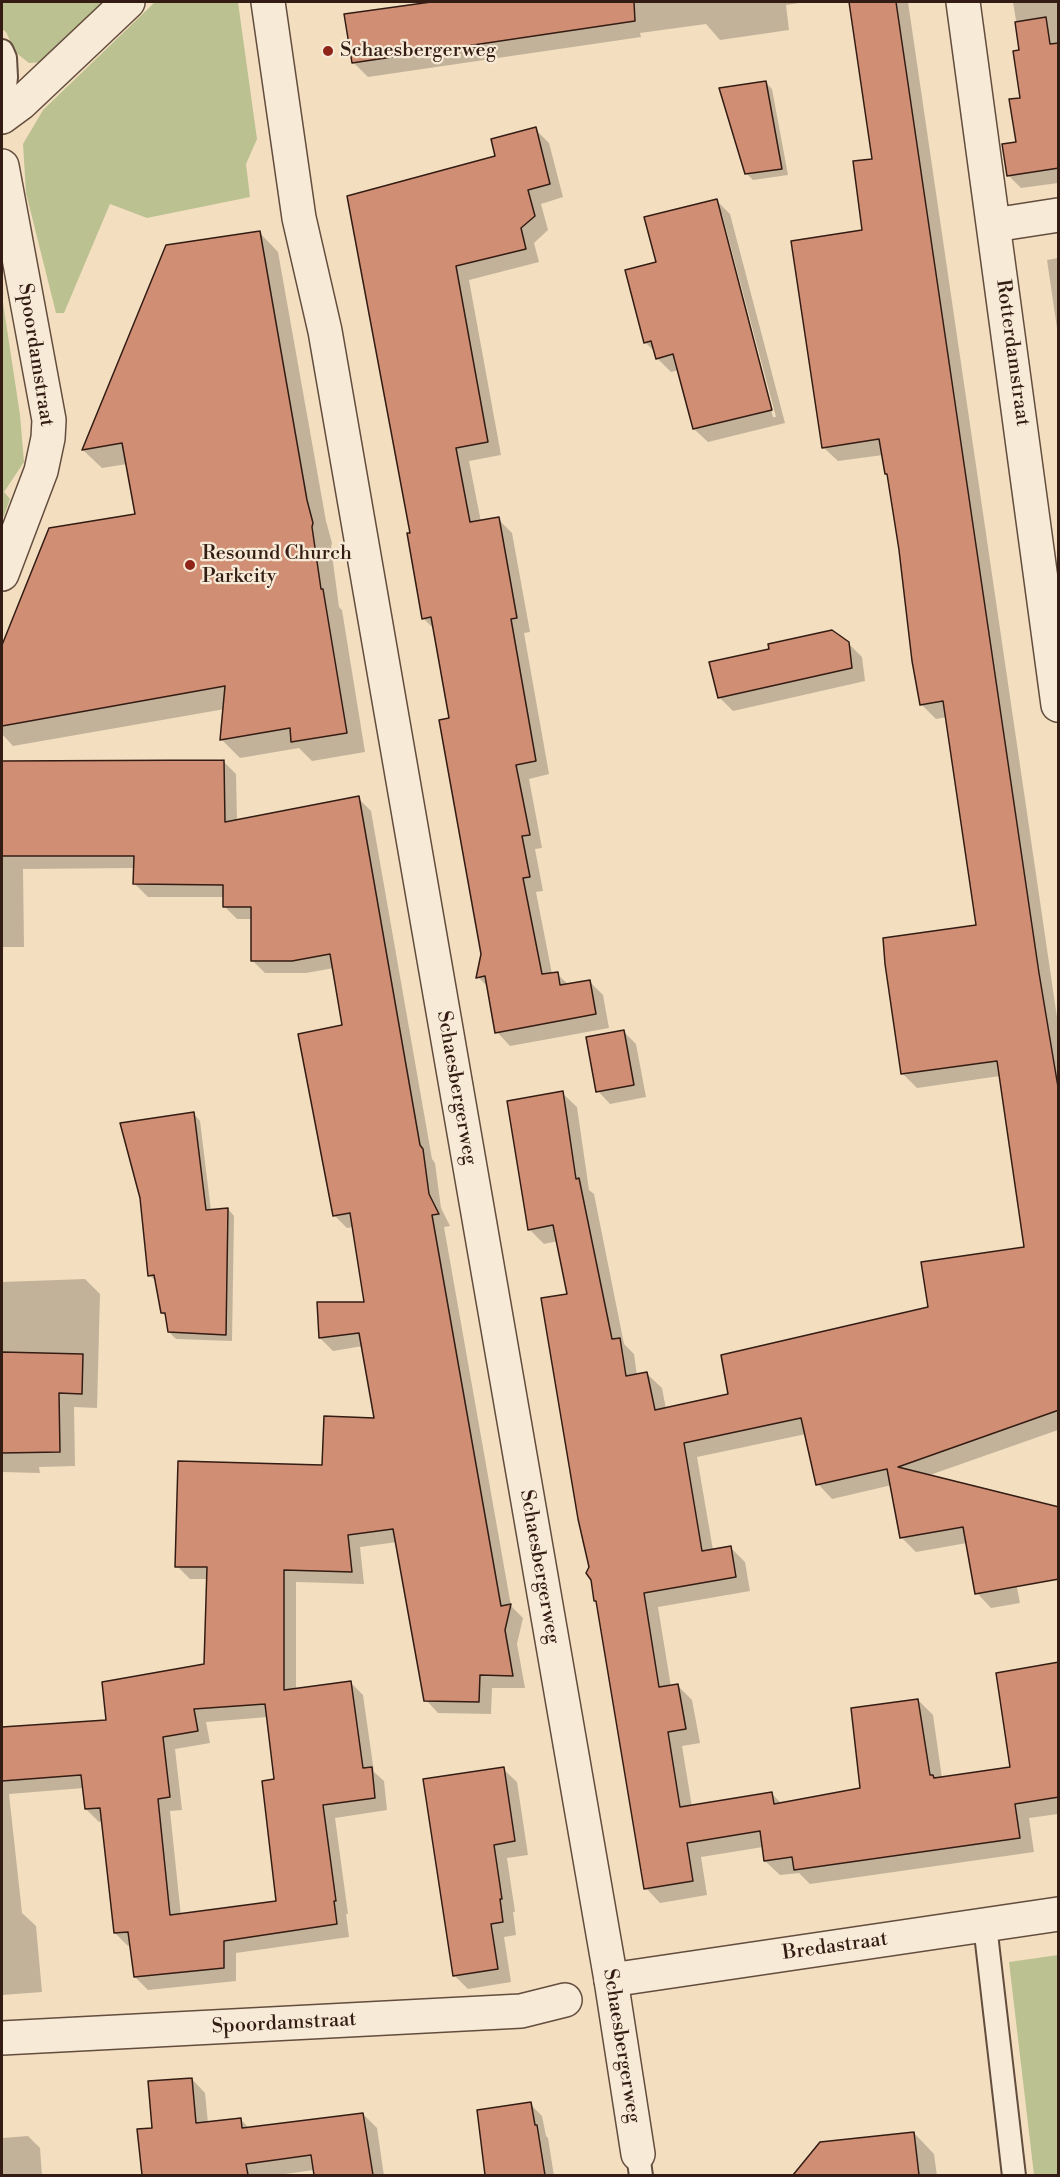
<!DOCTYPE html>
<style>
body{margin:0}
#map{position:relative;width:1060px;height:2177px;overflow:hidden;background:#f3dfc0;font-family:"Libre Bodoni",serif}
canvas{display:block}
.frame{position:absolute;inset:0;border:3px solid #331c13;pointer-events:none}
</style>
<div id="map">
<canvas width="1060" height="2177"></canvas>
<div class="frame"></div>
</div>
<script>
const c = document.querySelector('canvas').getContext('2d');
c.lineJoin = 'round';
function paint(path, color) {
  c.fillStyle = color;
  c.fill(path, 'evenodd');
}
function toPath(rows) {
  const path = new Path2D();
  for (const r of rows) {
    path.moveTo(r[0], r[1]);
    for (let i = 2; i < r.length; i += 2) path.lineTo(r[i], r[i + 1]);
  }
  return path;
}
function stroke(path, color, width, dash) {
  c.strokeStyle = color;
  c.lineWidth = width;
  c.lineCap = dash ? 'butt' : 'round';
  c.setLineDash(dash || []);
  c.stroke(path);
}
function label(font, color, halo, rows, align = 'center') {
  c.font = font + ' "Libre Bodoni",serif';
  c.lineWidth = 4.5;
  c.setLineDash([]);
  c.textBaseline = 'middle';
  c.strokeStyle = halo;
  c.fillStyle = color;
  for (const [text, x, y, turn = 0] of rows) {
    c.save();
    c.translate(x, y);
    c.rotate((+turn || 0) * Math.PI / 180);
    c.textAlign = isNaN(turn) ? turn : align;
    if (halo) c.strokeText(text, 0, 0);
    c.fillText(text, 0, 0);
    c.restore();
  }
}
const green = toPath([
 [2,2,103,2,43,62,29,63,15,52,6,32,2,29],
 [155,2,238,2,257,139,246,164,250,197,147,218,110,204,64,313,56,313,26,193,23,144,43,110],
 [2,296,20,415,24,462,4,492,10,499,2,521],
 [1058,1955,1058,2175,1034,2175,1009,1962]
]);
const shadow = toPath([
 [441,2,805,2,786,5,789,30,720,40,706,24,640,33,641,37,368,77,353,62,346,15],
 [850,2,908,2,1058,1024,1058,1430,927,1476,1013,1567,1020,1603,991,1608,977,1593,967,1543,916,1552,902,1538,892,1485,832,1499,818,1484,806,1434,697,1457,713,1550,730,1547,745,1562,750,1591,658,1607,671,1687,677,1685,692,1700,700,1743,682,1746,692,1807,772,1794,782,1804,861,1789,918,1700,933,1715,942,1778,1011,1768,1058,1722,1058,1814,1029,1818,1034,1852,810,1884,799,1873,780,1875,765,1861,763,1847,701,1857,707,1895,660,1903,646,1888,590,1567,569,1295,558,1241,544,1244,529,1229,562,1093,577,1107,589,1190,594,1194,624,1344,634,1354,637,1376,647,1374,662,1388,666,1409,730,1395,929,1308,1026,1248,1000,1076,917,1088,902,1073,978,927,947,717,936,719,921,704,889,477,886,474,883,455,838,461,823,447,864,232,874,160],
 [1013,2,1058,2,1058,183,1021,188,1008,175,1017,144,1022,99,1021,51],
 [766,83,772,89,788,175,753,180,746,173],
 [535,129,549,143,563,197,541,204,548,230,534,243,539,262,469,280,501,455,469,461,481,522,498,519,512,533,530,632,524,633,549,774,529,779,542,848,535,849,543,891,536,892,552,974,557,974,569,985,589,981,603,995,609,1028,510,1046,497,1032,489,988,478,977,482,954,451,719,435,630,423,618,412,534,349,197,497,157],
 [716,200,730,214,785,423,708,442,694,429,679,370,671,372,657,358,655,352,645,342,657,264],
 [719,214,722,214,776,417,773,417],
 [259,232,278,252,326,521,332,543,331,547,339,607,342,610,365,752,312,761,299,748,240,758,221,739,225,709,13,746,2,734,2,649,50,529,136,515,127,464,102,468,83,450],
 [1058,258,1058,335,1047,260],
 [848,643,862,657,865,681,733,711,719,697],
 [223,761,236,774,237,821,358,798,371,811,432,1159,435,1163,441,1208,450,1226,444,1227,511,1606,523,1618,517,1644,525,1688,492,1688,491,1714,438,1713,426,1700,397,1542,360,1547,364,1584,296,1582,296,1690,350,1682,363,1695,374,1772,384,1781,387,1810,335,1818,348,1914,346,1914,349,1937,236,1953,236,1981,148,1990,135,1977,131,1945,128,1946,115,1933,103,1821,99,1822,86,1809,84,1788,9,1794,22,1913,36,1926,42,1992,2,1995,2,1738,41,1735,108,1721,206,1665,208,1579,190,1579,177,1566,324,1467,376,1420,363,1346,333,1351,320,1338,318,1304,366,1304,353,1227,347,1228,334,1215,344,1026,334,968,306,973,265,973,252,960,253,919,237,919,224,906,225,897,148,897,135,884,135,868,23,869,24,947,2,947,2,763],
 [268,1717,276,1780,278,1903,181,1916,170,1811,182,1810,175,1749,210,1743,206,1722],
 [624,1032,636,1044,646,1097,610,1104,598,1091],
 [194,1114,200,1121,211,1211,228,1209,234,1216,232,1341,176,1339,169,1332,168,1318,162,1313,157,1282,149,1275],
 [85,1279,100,1294,97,1408,74,1407,75,1466,39,1467,40,1473,2,1472,2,1282],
 [503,1769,517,1782,528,1855,507,1858,515,1912,513,1912,516,1935,504,1937,511,1982,468,1989,454,1975],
 [192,2079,205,2093,208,2123,241,2120,250,2129,363,2114,377,2128,384,2176,315,2176,314,2170,271,2176,143,2176,138,2131,154,2129],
 [530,2104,542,2116,546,2136,548,2138,554,2176,491,2176],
 [914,2133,934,2154,937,2176,803,2176,802,2167],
 [28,2136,40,2148,42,2176,2,2176,2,2138]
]);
const building = toPath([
 [431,2,634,2,635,21,352,63,344,14,431,2],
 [849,2,896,2,1039,973,1059,1093,1059,1410,898,1467,1059,1507,1059,1579,975,1594,963,1527,900,1538,887,1469,816,1485,801,1418,684,1443,702,1551,731,1546,736,1577,644,1593,659,1687,678,1684,686,1729,668,1732,680,1807,772,1792,774,1804,860,1788,851,1708,918,1699,930,1775,933,1775,934,1778,1010,1767,996,1673,1059,1662,1059,1797,1015,1804,1020,1838,794,1870,792,1857,764,1861,760,1831,687,1843,693,1881,644,1889,596,1601,594,1601,591,1580,586,1573,589,1567,578,1519,541,1298,567,1294,553,1225,528,1230,507,1101,563,1091,576,1179,579,1178,612,1339,620,1338,626,1376,647,1372,655,1410,728,1394,721,1355,928,1307,921,1262,1024,1247,997,1061,901,1074,885,964,883,938,976,925,943,701,920,705,912,661,899,550,887,474,885,474,879,439,822,448,791,241,862,230,853,161,872,159,849,2],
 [1046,17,1050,44,1059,43,1059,168,1007,176,1002,144,1016,142,1009,99,1020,98,1013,51,1019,50,1015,22,1046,17],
 [766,81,782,169,745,174,719,88,766,81],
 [536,127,550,184,528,190,535,216,521,228,526,249,456,266,488,442,456,448,470,522,499,517,517,618,511,619,536,761,516,765,530,835,522,836,530,877,523,878,542,974,558,972,560,985,590,980,596,1014,495,1033,485,976,476,978,481,954,439,720,449,718,431,617,422,619,407,533,410,533,347,196,495,156,491,139,536,127],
 [717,199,772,410,693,429,673,354,656,359,651,341,644,343,625,270,656,262,644,217,717,199],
 [260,231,307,500,313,523,312,527,321,589,323,589,347,733,291,742,290,728,220,740,225,686,2,726,2,645,49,528,135,514,122,443,82,450,166,245,260,231],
 [832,630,849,642,852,668,718,698,709,662,769,649,768,644,832,630],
 [224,760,225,822,359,796,420,1145,423,1149,429,1194,439,1214,432,1215,501,1606,511,1604,505,1630,513,1676,480,1675,479,1702,424,1701,393,1529,348,1535,352,1572,284,1570,284,1690,351,1681,363,1768,372,1767,375,1798,323,1805,336,1901,334,1901,337,1924,224,1941,224,1968,134,1977,128,1932,114,1933,100,1808,85,1809,81,1775,2,1781,2,1727,106,1720,102,1682,204,1664,207,1567,175,1567,178,1461,322,1465,324,1416,374,1418,359,1333,319,1338,317,1302,364,1302,350,1213,333,1216,298,1034,342,1025,330,954,292,961,251,961,251,907,223,907,223,885,133,884,134,856,2,856,2,761,224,760],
 [265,1704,274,1779,262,1781,276,1901,170,1915,158,1799,170,1797,163,1737,198,1731,194,1709,265,1704],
 [624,1030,634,1085,596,1092,586,1037,624,1030],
 [194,1112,206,1210,228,1208,226,1335,168,1332,165,1313,161,1313,154,1275,148,1276,140,1198,120,1123,194,1112],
 [2,1352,83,1354,82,1394,59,1393,60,1452,2,1453,2,1352],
 [504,1767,515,1841,494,1845,502,1899,500,1899,503,1922,491,1924,498,1969,453,1976,423,1779,504,1767],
 [192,2078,196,2123,241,2118,242,2128,363,2113,373,2175,314,2175,311,2155,246,2164,248,2175,142,2175,137,2129,152,2128,148,2081,192,2078],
 [531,2102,535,2125,537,2125,545,2175,485,2175,477,2110,531,2102],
 [914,2132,919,2175,793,2175,820,2142,914,2132]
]);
const service = toPath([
 [2,51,5,58,6,77,2,117],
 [985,1925,1014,2176],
 [638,2154,641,2176]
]);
const minor = toPath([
 [963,2,1058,705],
 [2,117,21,103,128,2],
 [2,166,49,420,48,438,41,471,2,574],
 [994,225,1058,215],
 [611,1980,638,2154],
 [2,2038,521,2011,565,2000]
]);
const tertiary = toPath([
 [268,2,299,218,325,331,611,1980,1058,1914]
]);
const markers = [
 [328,51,6,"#8f2418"],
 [190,565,6,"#8f2418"]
];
const poiNames = [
 ["Schaesbergerweg",340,51],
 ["Resound Church",202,554],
 ["Parkcity",202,577]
];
const streetNames = [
 ["Rotterdamstraat",1012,353,82],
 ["Spoordamstraat",35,355,81],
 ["Schaesbergerweg",456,1088,80],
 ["Schaesbergerweg",539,1567,80],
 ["Bredastraat",835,1947,-8],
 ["Spoordamstraat",284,2024,-3],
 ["Schaesbergerweg",621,2046,81]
];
paint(green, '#bcc191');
paint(shadow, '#0003');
paint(building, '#d08f75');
stroke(building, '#331c13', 1.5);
stroke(service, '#634d3e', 26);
stroke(minor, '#634d3e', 36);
stroke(tertiary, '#634d3e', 36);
stroke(service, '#f7ead6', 22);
stroke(minor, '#f7ead6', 33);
stroke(tertiary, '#f7ead6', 33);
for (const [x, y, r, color] of markers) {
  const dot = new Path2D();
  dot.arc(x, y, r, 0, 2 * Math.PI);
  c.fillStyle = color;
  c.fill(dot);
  stroke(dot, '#f7ead6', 2);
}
label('20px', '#331c13', '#f7ead6', poiNames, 'left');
label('20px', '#331c13', '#f7ead6', streetNames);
</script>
